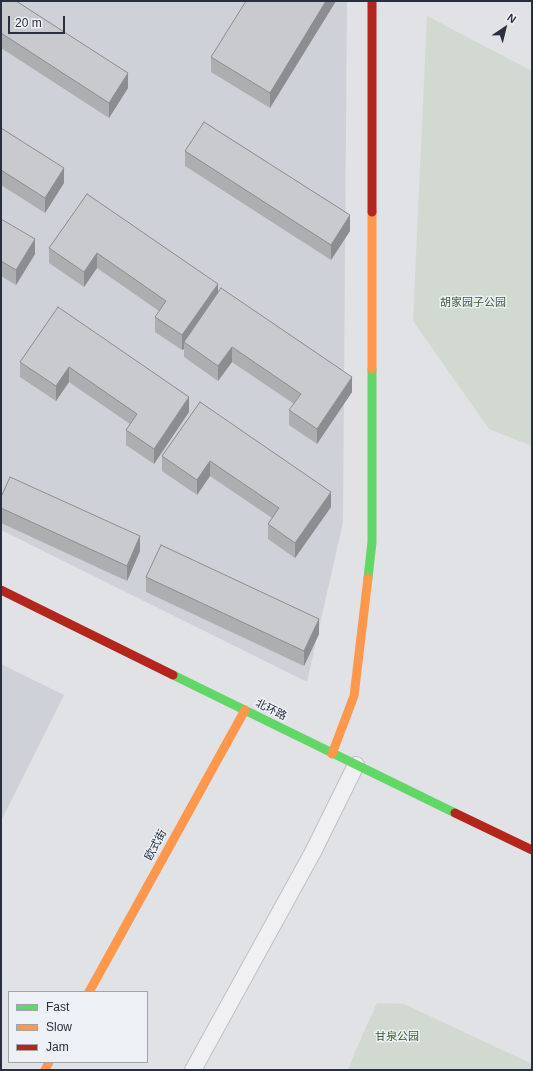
<!DOCTYPE html>
<meta charset="utf-8">
<style>
body{margin:0}
#map{position:relative;width:533px;height:1071px;overflow:hidden;background:#e0e2e5;font-family:Helvetica,sans-serif}
canvas{display:block}
.frame{position:absolute;inset:0;border:2px solid #28303e;pointer-events:none}
.legend{position:absolute;left:8px;top:991px;width:140px;height:72px;box-sizing:border-box;background:#edf1f5;border:1px solid #9ea4ac;margin:0;padding:5px 7px;list-style:none;font-size:12px;color:#28303e}
.legend li{display:flex;align-items:center;gap:8px;height:20px}
.legend b{width:20px;border:1px solid #9ea4ac}
.north{position:absolute;left:485px;top:8px;width:40px;height:40px;-webkit-text-stroke:3px #edf1f5;paint-order:stroke;rotate:35deg;font-size:11px;font-weight:700;line-height:16px;text-align:center;color:#28303e}
.north::after{content:'';display:block;margin:auto;width:14px;height:18px;background:#28303e;clip-path:polygon(50% 0,100% 100%,50% 72%,0 100%)}
.scale{position:absolute;left:8px;top:16px;width:57px;height:18px;box-sizing:border-box;border:2px solid #28303e;border-top:0;padding-left:5px;font-size:12px;line-height:14px;white-space:nowrap;color:#28303e;-webkit-text-stroke:3px #edf1f5;paint-order:stroke}
</style>
<div id="map">
<canvas width="533" height="1071"></canvas>
<div class="frame"></div>
<ul class="legend">
<li><b style="height:5px;background:#63d668"></b>Fast</li>
<li><b style="height:5px;background:#ff974d"></b>Slow</li>
<li><b style="height:5px;background:#b3261e"></b>Jam</li>
</ul>
<div class="north">N</div>
<div class="scale">20 m</div>
</div>
<script>
const c = document.querySelector('canvas').getContext('2d');
c.lineJoin = 'round';
function paint(path, color) {
  c.fillStyle = color;
  c.fill(path, 'evenodd');
}
function toPath(rows) {
  const path = new Path2D();
  for (const r of rows) {
    path.moveTo(r[0], r[1]);
    for (let i = 2; i < r.length; i += 2) path.lineTo(r[i], r[i + 1]);
  }
  return path;
}
function stroke(path, color, width, dash) {
  c.strokeStyle = color;
  c.lineWidth = width;
  c.lineCap = dash ? 'butt' : 'round';
  c.setLineDash(dash || []);
  c.stroke(path);
}
function label(font, color, halo, rows, align = 'center') {
  c.font = font + ' Helvetica,"Noto Sans SC",sans-serif';
  c.lineWidth = 3;
  c.setLineDash([]);
  c.textBaseline = 'middle';
  c.strokeStyle = halo;
  c.fillStyle = color;
  for (const [text, x, y, turn = 0] of rows) {
    c.save();
    c.translate(x, y);
    c.rotate((+turn || 0) * Math.PI / 180);
    c.textAlign = isNaN(turn) ? turn : align;
    if (halo) c.strokeText(text, 0, 0);
    c.fillText(text, 0, 0);
    c.restore();
  }
}
const built = toPath([
 [1,1,347,1,343,522,307,682,1,530],
 [1,664,64,695,1,821]
]);
const green = toPath([
 [427,16,532,71,532,446,489,429,413,321],
 [377,1003,404,1004,532,1064,532,1070,348,1070,355,1052]
]);
const street = toPath([
 [193,1070,313,852,356,765]
]);
const fast = toPath([
 [368,578,372,542,372,369],
 [173,675,455,813]
]);
const slow = toPath([
 [372,212,372,369],
 [332,754,354,696,368,578],
 [89,992,245,710],
 [45,1070,49,1062]
]);
const jam = toPath([
 [372,1,372,212],
 [1,590,173,675],
 [455,813,532,850]
]);
const wall = toPath([
 [1,1,128,88,109,118,1,48],
 [336,1,270,108,211,72,211,57],
 [1,128,64,183,45,213,1,185],
 [185,151,350,231,331,260,185,166],
 [87,194,352,392,317,444,289,425,289,410,294,404,232,362,218,381,184,357,184,349,182,350,155,332,155,317,159,311,97,268,84,287,49,263,49,248],
 [1,219,35,254,16,285,1,276],
 [58,307,189,412,154,464,126,445,126,430,130,424,69,382,56,401,20,377,20,362],
 [200,402,331,507,295,558,268,539,268,524,272,518,210,476,197,495,162,471,162,456],
 [1,497,140,551,127,581,1,523],
 [146,577,319,634,304,666,146,592]
]);
const shadedWall = toPath([
 [326,1,336,1,270,108,270,93],
 [128,73,128,88,109,118,109,103],
 [64,168,64,183,45,213,45,198],
 [350,215,350,231,331,260,331,245],
 [35,239,35,254,16,285,16,270],
 [97,253,97,268,84,287,84,272],
 [218,284,218,299,184,342,184,349,182,350,182,335],
 [232,347,232,362,218,381,218,366],
 [69,367,69,382,56,401,56,386],
 [352,377,352,392,317,444,317,429],
 [189,397,189,412,154,464,154,449],
 [210,461,210,476,197,495,197,480],
 [331,492,331,507,295,558,295,543],
 [140,536,140,551,127,581,127,566],
 [319,619,319,634,304,666,304,651]
]);
const building = toPath([
 [1,1,16,1,128,73,109,103,1,33,1,1],
 [246,1,326,1,270,93,211,57,246,1],
 [204,122,350,215,331,245,185,151,204,122],
 [1,128,64,168,45,198,1,170,1,128],
 [87,194,218,284,182,335,155,317,166,301,97,253,84,272,49,248,87,194],
 [1,219,35,239,16,270,1,261,1,219],
 [221,288,352,377,317,429,289,410,301,394,232,347,218,366,184,342,221,288],
 [58,307,189,397,154,449,126,430,137,414,69,367,56,386,20,362,58,307],
 [200,402,331,492,295,543,268,524,279,508,210,461,197,480,162,456,200,402],
 [10,477,140,536,127,566,1,508,1,497,10,477],
 [161,545,319,619,304,651,146,577,161,545]
]);
const parkNames = [
 ["胡家园子公园",473,303],
 ["甘泉公园",397,1037]
];
const streetNames = [
 ["北环路",271,710,26],
 ["欧式街",156,845,-61]
];
paint(built, '#ced2d8');
paint(green, '#d1d9d0');
stroke(street, '#bec0c3', 18);
stroke(street, '#f0f0f2', 16);
stroke(fast, '#63d668', 9);
stroke(slow, '#ff974d', 9);
stroke(jam, '#b3261e', 9);
paint(wall, '#acaeb0');
paint(shadedWall, '#8c8d90');
paint(building, '#c8cacd');
stroke(building, '#8c8d90', 1);
label('11px', '#3c5935', '#edf1f5', parkNames);
label('11px', '#28303e', '#edf1f5', streetNames);
</script>
